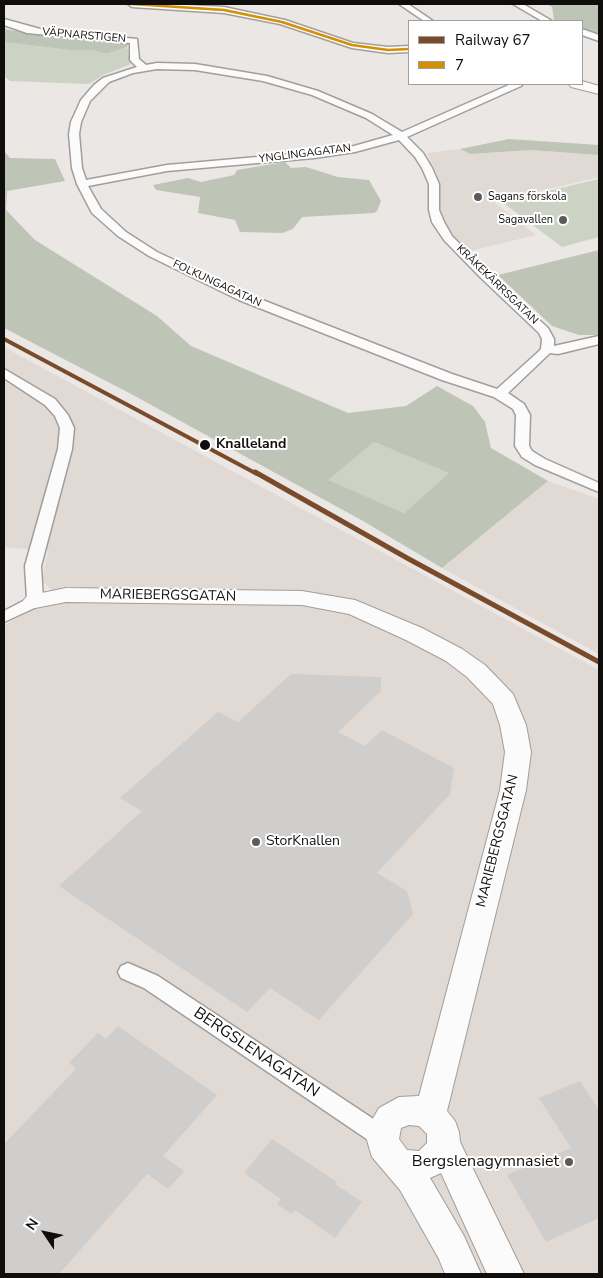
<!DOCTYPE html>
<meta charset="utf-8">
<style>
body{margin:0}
#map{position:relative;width:603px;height:1278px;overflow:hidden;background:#ebe7e5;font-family:"Nunito Sans",sans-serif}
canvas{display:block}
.frame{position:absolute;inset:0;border:5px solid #100e0d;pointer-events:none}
.legend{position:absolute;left:408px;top:20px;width:175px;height:65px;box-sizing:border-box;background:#fff;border:1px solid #9f9f9e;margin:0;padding:6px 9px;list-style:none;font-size:15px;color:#100e0d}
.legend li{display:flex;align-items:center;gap:10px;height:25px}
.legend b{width:25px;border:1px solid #9f9f9e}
.north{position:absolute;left:20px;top:1208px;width:50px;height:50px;-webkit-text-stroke:4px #fff;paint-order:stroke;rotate:304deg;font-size:14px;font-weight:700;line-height:20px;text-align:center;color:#100e0d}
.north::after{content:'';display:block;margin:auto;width:18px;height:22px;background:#100e0d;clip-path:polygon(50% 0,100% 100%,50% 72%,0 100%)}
</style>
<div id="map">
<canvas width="603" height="1278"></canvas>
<div class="frame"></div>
<ul class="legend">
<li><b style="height:6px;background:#7a4b2a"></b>Railway 67</li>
<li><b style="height:6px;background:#d48f02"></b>7</li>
</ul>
<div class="north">N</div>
</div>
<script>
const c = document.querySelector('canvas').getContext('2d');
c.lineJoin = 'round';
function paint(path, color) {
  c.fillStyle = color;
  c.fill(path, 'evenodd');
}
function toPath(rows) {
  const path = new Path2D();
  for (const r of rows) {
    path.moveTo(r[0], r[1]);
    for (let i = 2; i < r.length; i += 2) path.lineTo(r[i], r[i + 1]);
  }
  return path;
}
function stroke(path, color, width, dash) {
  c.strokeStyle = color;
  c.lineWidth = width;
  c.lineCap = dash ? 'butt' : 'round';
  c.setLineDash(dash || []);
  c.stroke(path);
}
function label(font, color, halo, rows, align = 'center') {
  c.font = font + ' "Nunito Sans",sans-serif';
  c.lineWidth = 4;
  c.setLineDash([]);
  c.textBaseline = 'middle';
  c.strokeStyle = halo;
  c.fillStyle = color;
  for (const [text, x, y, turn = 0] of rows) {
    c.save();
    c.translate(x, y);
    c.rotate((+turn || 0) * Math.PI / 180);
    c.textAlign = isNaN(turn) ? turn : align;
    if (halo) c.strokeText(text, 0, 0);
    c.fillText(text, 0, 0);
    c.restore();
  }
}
const built = toPath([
 [460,149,470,154,531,150,599,155,599,177,494,202,536,235,470,251,452,235,443,222,440,211,437,175,427,153],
 [4,347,599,670,599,1274,4,1274,4,626,13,620,47,604,52,590,42,581,48,551,4,547],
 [548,481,599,499,599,654,442,568]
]);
const green = toPath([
 [4,42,69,50,91,50,107,54,127,47,131,64,103,75,89,84,10,81,4,76],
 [599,179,599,237,562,247,502,202],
 [374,442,450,473,404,513,327,480]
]);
const forest = toPath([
 [547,4,599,4,599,35,582,30,582,21,554,20,552,7],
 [4,29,65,39,129,42,127,47,107,54,91,50,69,50,4,42],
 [509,139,599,145,599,155,531,150,470,154,460,149],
 [4,151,10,158,55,159,65,181,7,191,6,210,35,240,157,316,191,346,348,413,406,406,437,386,473,406,485,422,491,448,548,481,442,568,363,521,133,395,4,328],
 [374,442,449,473,404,513,328,480],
 [285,162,291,168,306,167,338,177,369,180,381,201,377,211,374,213,302,217,293,229,282,233,240,232,235,220,198,213,200,197,156,190,153,185,188,178,201,182,234,175,237,170],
 [599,250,599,335,579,335,552,326,498,275]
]);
const building = toPath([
 [291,674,381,677,381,691,338,732,365,746,382,730,454,768,450,794,377,873,407,891,413,914,319,1020,270,988,247,1012,59,886,142,811,120,798,218,712,238,722],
 [118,1026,217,1095,163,1156,184,1171,168,1189,147,1174,59,1274,4,1274,4,1144,76,1069,69,1063,98,1033,106,1039],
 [580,1081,599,1110,599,1218,546,1242,507,1175,571,1148,539,1098],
 [272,1139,337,1182,335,1184,362,1202,335,1238,295,1210,291,1214,277,1204,281,1199,244,1173]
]);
const street = toPath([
 [128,4,167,4,224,7,285,20,353,43,388,47,409,46,409,52,388,53,352,48,280,24,224,13,132,7,128,4],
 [399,4,408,4,433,21,424,21,399,4],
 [513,4,523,4,552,21,542,21,513,4],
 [4,19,44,30,137,39,139,59,146,65,157,63,195,64,267,76,318,91,372,114,402,132,511,84,523,84,521,86,407,137,423,153,432,168,439,184,439,210,444,222,452,236,488,273,548,328,554,339,554,346,599,336,599,344,558,354,550,353,508,393,524,404,530,415,529,446,532,451,545,459,599,483,599,492,535,465,522,457,515,446,516,415,513,409,494,397,442,380,239,300,149,256,118,236,92,213,77,184,72,168,69,134,71,122,81,100,94,85,103,78,137,67,130,60,130,43,27,33,4,25,4,19],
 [157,69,195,70,263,81,312,95,366,118,393,135,354,146,314,152,167,165,86,180,82,168,79,134,81,122,90,101,109,82,133,73,157,69],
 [399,140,415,157,422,168,429,184,429,210,432,222,444,240,480,277,539,333,542,339,541,349,537,353,497,389,452,374,247,294,157,252,126,232,101,209,88,186,167,171,314,158,355,152,399,140],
 [582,29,599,35,599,41,582,35,582,29],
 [4,369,55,399,68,415,74,428,72,449,41,566,43,601,41,605,4,622,4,611,27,599,25,566,58,449,60,428,55,416,45,405,4,378,4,369],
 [128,963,158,976,390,1130,393,1137,390,1144,382,1147,374,1144,144,988,121,978,118,972,121,966,128,963]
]);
const secondary = toPath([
 [582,81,599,86,599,94,571,87,569,84,582,84,582,81],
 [66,588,302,591,355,600,422,628,462,649,485,665,513,694,526,725,531,752,526,790,447,1111,455,1121,459,1132,460,1142,524,1274,487,1274,441,1173,430,1178,464,1236,481,1274,445,1274,439,1259,400,1190,372,1157,366,1137,368,1127,379,1108,399,1097,419,1096,500,790,505,752,500,725,493,704,467,677,446,661,406,640,349,614,302,605,66,602,35,608,27,606,23,601,27,596,66,588],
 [409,1125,419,1126,427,1134,427,1143,419,1151,407,1150,399,1139,401,1128,409,1125]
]);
const bus1 = toPath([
 [132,4,224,10,282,22,352,45,388,50,409,49]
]);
const rail1Far1 = toPath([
 [4,339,257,474]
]);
const rail1 = toPath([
 [255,472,407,558,599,662]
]);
const markers = [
 [478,197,5,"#5d5a59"],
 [563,220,5,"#5d5a59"],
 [205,445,6,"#100e0d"],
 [256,842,5,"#5d5a59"],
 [569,1162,5,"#5d5a59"]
];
const farStreetnames = [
 ["VÄPNARSTIGEN",84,36,5],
 ["YNGLINGAGATAN",305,154,-7],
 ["FOLKUNGAGATAN",217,284,25],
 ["KRÅKEKÄRRSGATAN",497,285,44]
];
const farPoinames = [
 ["Sagans förskola",488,197],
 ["Sagavallen",553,220,"right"]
];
const stopNames = [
 ["Knalleland",216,445]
];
const streetNames = [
 ["MARIEBERGSGATAN",168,596,1],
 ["MARIEBERGSGATAN",498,841,-76]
];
const poiNames = [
 ["StorKnallen",266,842]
];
const nearStreetnames = [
 ["BERGSLENAGATAN",256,1053,34]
];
const nearPoinames = [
 ["Bergslenagymnasiet",559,1162]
];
paint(built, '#e1d9d4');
paint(green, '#ccd3c4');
paint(forest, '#bec5b6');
paint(building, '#d0cecc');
stroke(street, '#a19e9c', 3);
stroke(secondary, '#a19e9c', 2);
paint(street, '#fcfbfb');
paint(secondary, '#fcfbfb');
stroke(bus1, '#d48f02', 2.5);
stroke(rail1Far1, '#7a4b2a', 4);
stroke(rail1, '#7a4b2a', 5);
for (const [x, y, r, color] of markers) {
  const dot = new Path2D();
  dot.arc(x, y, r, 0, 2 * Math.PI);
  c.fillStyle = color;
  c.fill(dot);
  stroke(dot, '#fff', 2);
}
label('11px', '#100e0d', '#fff', farStreetnames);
label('11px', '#100e0d', '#fff', farPoinames, 'left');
label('bold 14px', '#100e0d', '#fff', stopNames, 'left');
label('14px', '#100e0d', '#fff', streetNames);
label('14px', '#100e0d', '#fff', poiNames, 'left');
label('16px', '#100e0d', '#fff', nearStreetnames);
label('16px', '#100e0d', '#fff', nearPoinames, 'right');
</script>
